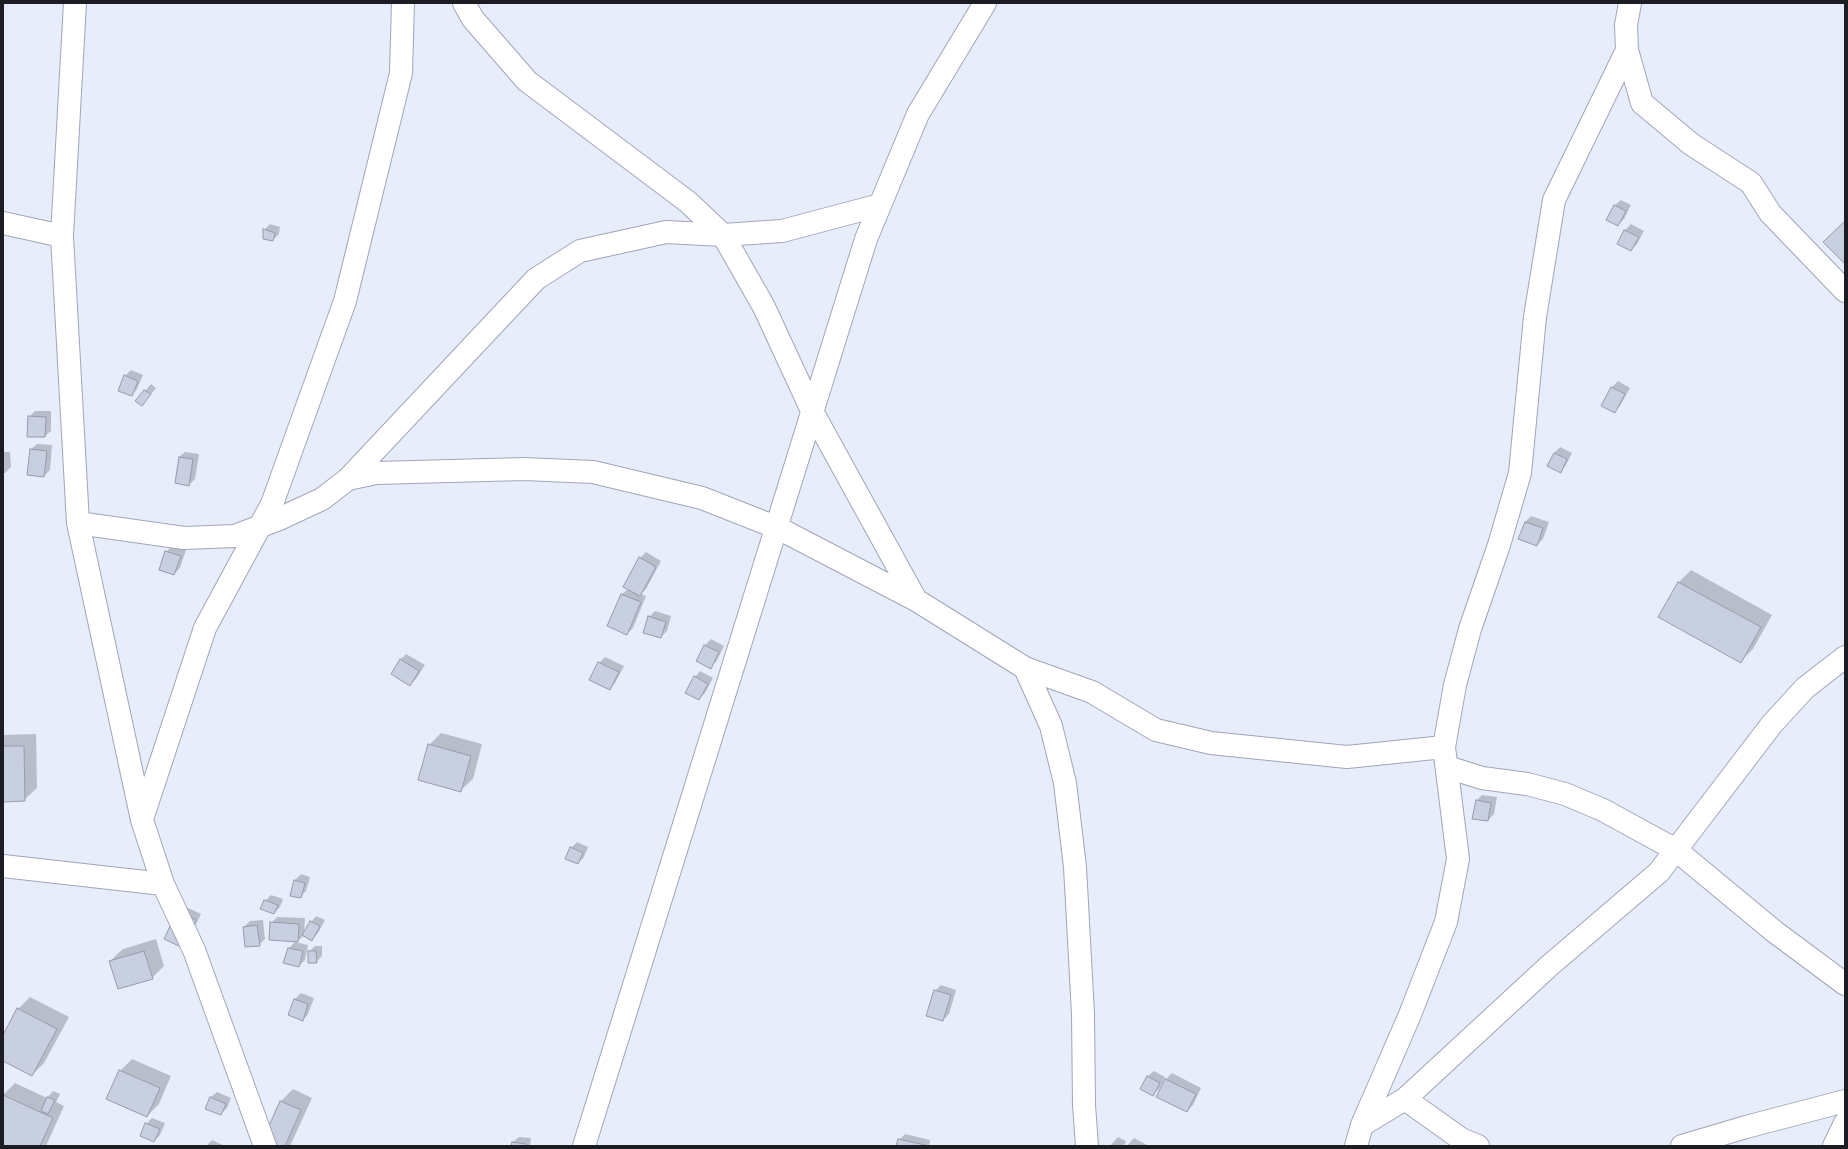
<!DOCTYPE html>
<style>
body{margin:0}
#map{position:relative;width:1848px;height:1149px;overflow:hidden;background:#e8edfc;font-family:Ubuntu,sans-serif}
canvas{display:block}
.frame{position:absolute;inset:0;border:4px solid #1b1d23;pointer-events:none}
</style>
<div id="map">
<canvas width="1848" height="1149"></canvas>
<div class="frame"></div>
</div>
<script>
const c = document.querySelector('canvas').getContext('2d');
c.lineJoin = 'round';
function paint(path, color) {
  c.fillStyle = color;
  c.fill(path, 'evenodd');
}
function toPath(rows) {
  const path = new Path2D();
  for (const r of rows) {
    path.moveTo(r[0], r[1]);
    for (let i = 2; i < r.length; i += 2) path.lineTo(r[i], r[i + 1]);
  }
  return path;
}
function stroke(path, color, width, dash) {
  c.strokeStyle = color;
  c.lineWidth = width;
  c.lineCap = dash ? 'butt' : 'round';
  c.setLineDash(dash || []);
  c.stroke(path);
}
const shadow = toPath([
 [1621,200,1631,205,1624,219,1618,225,1607,219,1615,205],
 [270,224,280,227,279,234,273,240,264,230],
 [1631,224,1644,231,1637,244,1631,250,1618,243,1625,230],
 [131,370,143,375,137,389,132,395,125,376],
 [1618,381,1630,388,1620,406,1614,412,1602,406,1612,387],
 [151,384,156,388,142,405,137,401],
 [35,411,51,411,51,431,45,436,29,417],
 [37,444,52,445,50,470,44,476,31,449],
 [1560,447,1572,453,1566,465,1561,471,1554,453],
 [3,452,10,452,11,467,5,473,3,473],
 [185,452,199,454,195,479,189,485,179,457],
 [1531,516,1549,522,1543,539,1537,545,1525,522],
 [172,546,186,550,180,568,174,574,166,552],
 [646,552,661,561,646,589,641,594,646,596,633,628,627,634,609,626,622,594,628,589,640,558],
 [1691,570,1772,615,1753,649,1741,661,1660,617,1679,582],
 [655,611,671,616,667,631,661,637,649,617],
 [711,639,724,646,716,662,710,667,698,661,705,645],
 [406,654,425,665,416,679,410,685,400,660],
 [605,657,624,666,615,683,609,689,591,680,599,663],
 [700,671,713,678,705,693,699,699,695,677],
 [441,733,482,744,473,779,460,791,429,745],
 [36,734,37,788,24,800,3,801,3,736,4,735],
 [1482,795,1497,797,1494,814,1488,820,1476,801],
 [577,842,588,847,584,857,578,863,571,848],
 [301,874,310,877,306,891,300,897,291,895,295,880],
 [271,895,283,899,280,907,274,913,265,901],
 [184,906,201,914,188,941],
 [316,916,325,920,318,933,312,939,304,935,298,941,271,923,277,917,305,918,304,934,311,922],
 [263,920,265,939,259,945,244,927,250,921],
 [156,939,164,966,152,978,110,961,123,949],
 [295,942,308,945,305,960,299,966,285,963,289,948],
 [315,946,322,946,322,956,316,962,309,952],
 [941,985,956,990,949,1014,943,1020,935,991],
 [301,993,314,998,308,1014,303,1020,289,1015,295,999],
 [30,997,69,1017,44,1063,32,1075,3,1060,3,1037,18,1009],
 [132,1059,171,1076,159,1104,147,1116,120,1071],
 [1154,1071,1165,1077,1159,1089,1153,1094,1142,1088,1148,1076],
 [1172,1073,1201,1088,1193,1105,1187,1111,1163,1082],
 [15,1083,47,1098,53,1091,60,1094,56,1102,64,1106,46,1146,3,1146,3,1095],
 [293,1089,312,1098,290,1146,261,1146,281,1101],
 [217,1092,231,1098,227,1108,221,1114,206,1108,211,1097],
 [152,1118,165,1123,160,1135,154,1141,146,1124],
 [905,1134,930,1140,929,1146,897,1146,899,1140],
 [519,1137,531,1138,530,1146,512,1146,513,1142],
 [1118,1137,1126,1141,1124,1146,1110,1146],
 [1134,1138,1149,1146,1127,1146],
 [212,1140,225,1146,206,1146]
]);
const building = toPath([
 [1614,205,1626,211,1618,226,1606,220,1614,205],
 [1845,221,1845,264,1823,242,1845,221],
 [263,229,275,233,273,241,263,239,263,229],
 [1624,230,1639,237,1631,251,1617,244,1624,230],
 [124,375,138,381,132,396,118,391,124,375],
 [1611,387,1625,394,1615,413,1601,406,1611,387],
 [144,390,151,394,142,406,135,401,144,390],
 [28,416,46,417,45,437,27,437,28,416],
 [30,449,47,451,44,477,27,475,30,449],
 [1554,453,1567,459,1561,473,1547,466,1554,453],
 [179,457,193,459,189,486,175,483,179,457],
 [1525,522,1543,528,1537,546,1518,539,1525,522],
 [165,551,181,556,174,575,159,570,165,551],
 [639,557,656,567,640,596,623,587,639,557],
 [1678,582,1761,627,1741,663,1658,617,1678,582],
 [621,594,641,602,627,635,607,626,621,594],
 [648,616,666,622,661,638,643,633,648,616],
 [704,645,719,652,711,669,696,661,704,645],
 [400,659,419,671,410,686,391,674,400,659],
 [598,662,619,672,610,690,589,680,598,662],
 [694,676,708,684,699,700,685,693,694,676],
 [428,744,471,756,461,792,418,780,428,744],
 [3,746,24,746,25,801,3,802,3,746],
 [1476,800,1491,803,1488,821,1472,819,1476,800],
 [570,847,583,853,578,864,565,859,570,847],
 [294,880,305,883,301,898,290,896,294,880],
 [264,900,278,905,274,914,260,909,264,900],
 [177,911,196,920,183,948,164,939,177,911],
 [310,921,320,926,312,941,302,935,310,921],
 [270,922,299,924,298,942,269,940,270,922],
 [257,925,260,946,245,947,243,927,257,925],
 [288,948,303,951,299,967,283,963,288,948],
 [144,951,153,979,118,989,109,961,144,951],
 [308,951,316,951,317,963,308,963,308,951],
 [934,990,951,995,943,1021,926,1016,934,990],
 [294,999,308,1004,303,1021,288,1015,294,999],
 [17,1008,57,1029,32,1076,3,1061,3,1035,17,1008],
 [119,1070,160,1088,147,1117,106,1099,119,1070],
 [1147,1076,1160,1083,1153,1096,1140,1089,1147,1076],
 [1165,1079,1196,1094,1187,1112,1156,1097,1165,1079],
 [3,1095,53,1118,40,1146,3,1146,3,1095],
 [47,1097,55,1100,48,1114,41,1111,47,1097],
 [210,1097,226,1104,221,1115,205,1109,210,1097],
 [280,1101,301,1110,285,1146,260,1146,280,1101],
 [145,1123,160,1129,154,1142,140,1136,145,1123],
 [898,1139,925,1145,925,1146,896,1146,898,1139],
 [512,1142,526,1144,526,1146,511,1146,512,1142]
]);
const street = toPath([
 [75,3,62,236,78,523,142,820,163,884,194,950,265,1146],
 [464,3,473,19,527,81,688,202,723,235,764,307,813,413,916,600],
 [1630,3,1626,25,1627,50,1642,103,1691,144,1751,183,1770,213,1845,291],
 [3,223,62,236],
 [348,479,536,279,580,251,666,232,723,235,782,231,880,205],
 [78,523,184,538,235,536,279,519,322,499,348,479,376,473,524,469,593,472,702,498,778,528,916,600,1025,668,1092,692,1156,730,1211,743,1347,757,1444,747],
 [1025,668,1051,726,1065,783,1075,867,1083,1014,1084,1105,1087,1146],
 [1447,767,1482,778,1527,784,1565,794,1603,810,1676,850,1775,932,1845,984],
 [142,819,205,628,272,504,345,301,401,73,403,3],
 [3,866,163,884],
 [1405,1099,1461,1139,1478,1146],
 [1362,1125,1405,1099,1549,966,1659,872,1772,724,1805,688,1845,657],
 [584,1146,866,239,918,114,985,3],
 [1356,1146,1362,1125,1409,1017,1446,922,1458,859,1444,747,1455,685,1470,629,1499,545,1520,473,1535,317,1554,200,1627,50],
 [1682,1146,1746,1127,1845,1101],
 [1834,1146,1845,1123]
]);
paint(shadow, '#0003');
paint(building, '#c8cfe1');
stroke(building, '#959bac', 1);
stroke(street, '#a0a6b7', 24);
stroke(street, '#fff', 22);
</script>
